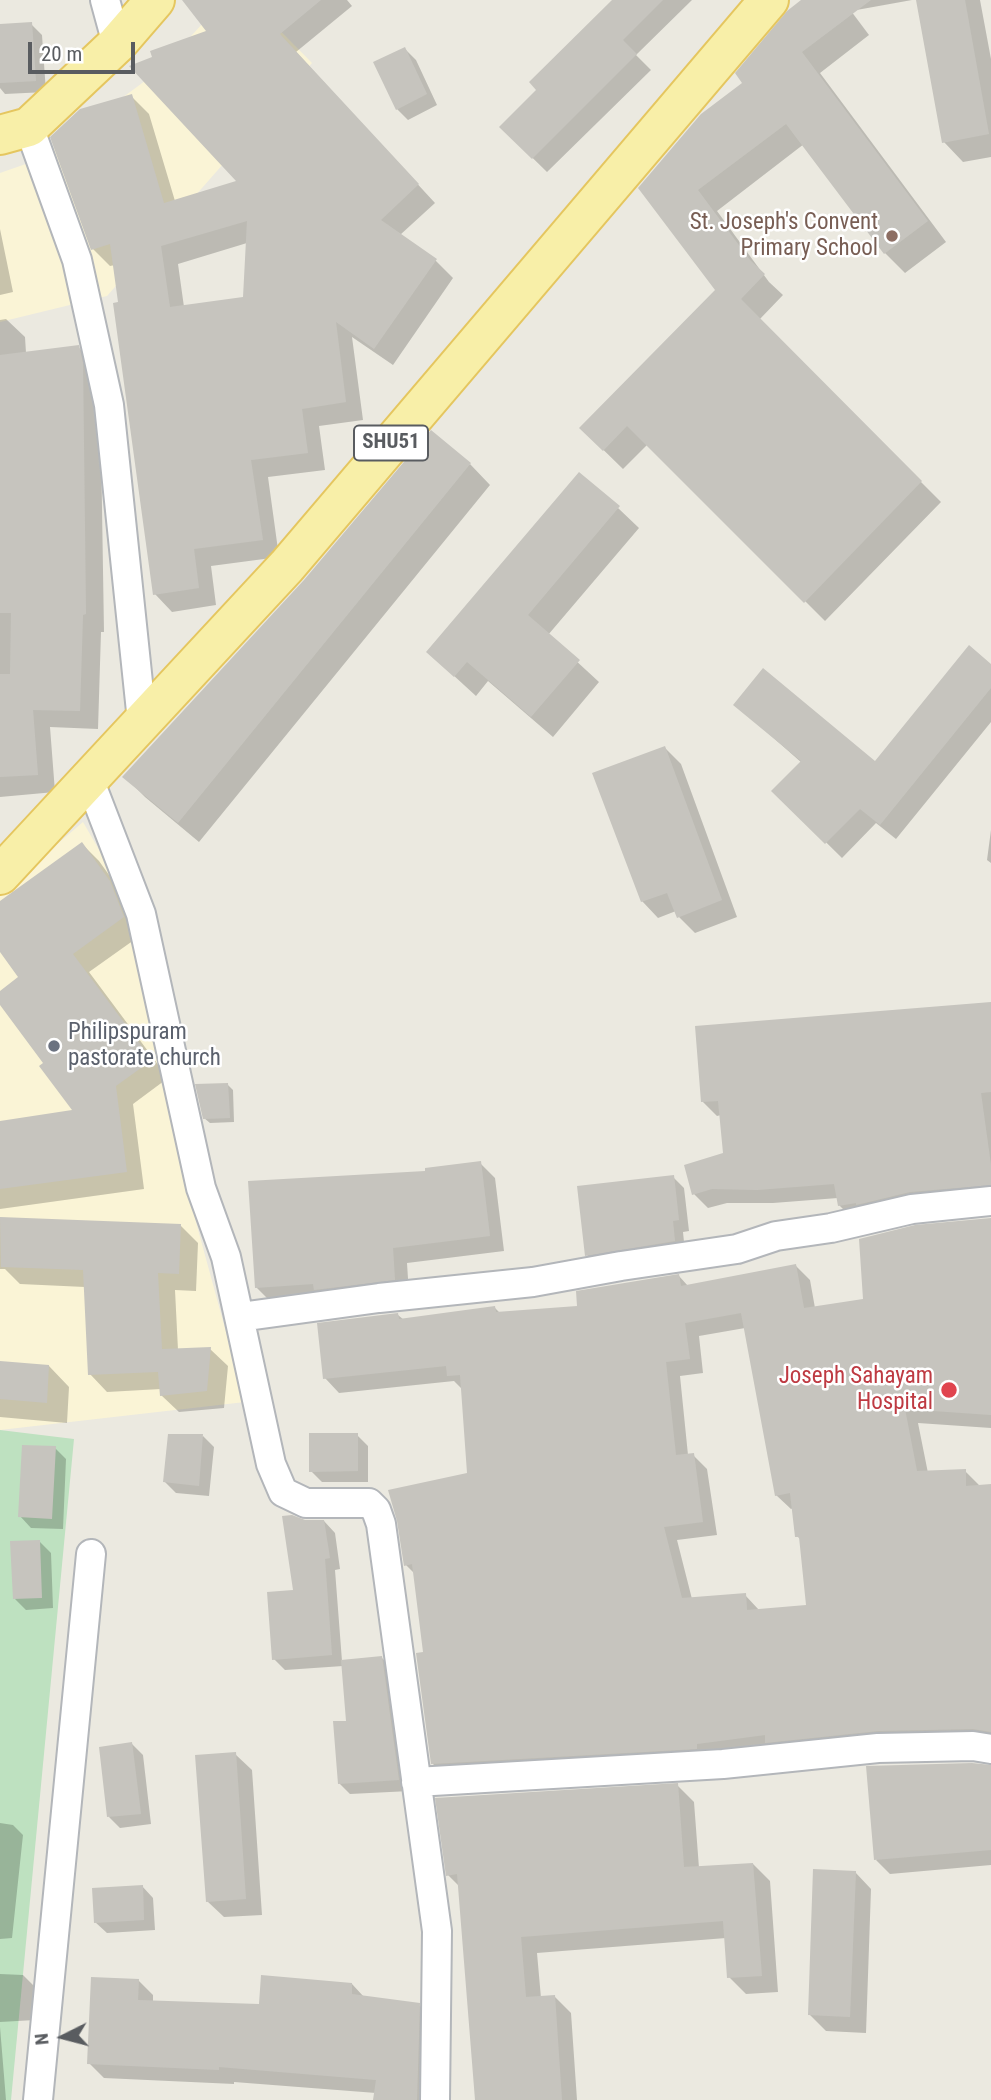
<!DOCTYPE html>
<style>
body{margin:0}
#map{position:relative;width:991px;height:2100px;overflow:hidden;background:#ebe9e0;font-family:"Roboto Condensed",sans-serif}
canvas{display:block}
.north{position:absolute;left:28px;top:2002px;width:70px;height:70px;-webkit-text-stroke:5px #fff;paint-order:stroke;rotate:264deg;font-size:19px;font-weight:700;line-height:28px;text-align:center;color:#595c60}
.north::after{content:'';display:block;margin:auto;width:24px;height:32px;background:#595c60;clip-path:polygon(50% 0,100% 100%,50% 72%,0 100%)}
.scale{position:absolute;left:28px;top:42px;width:107px;height:32px;box-sizing:border-box;border:4px solid #595c60;border-top:0;padding-left:9px;font-size:21px;line-height:24px;white-space:nowrap;color:#595c60;-webkit-text-stroke:5px #fff;paint-order:stroke}
</style>
<div id="map">
<canvas width="991" height="2100"></canvas>
<div class="north">N</div>
<div class="scale">20 m</div>
</div>
<script>
const c = document.querySelector('canvas').getContext('2d');
c.lineJoin = 'round';
function paint(path, color) {
  c.fillStyle = color;
  c.fill(path, 'evenodd');
}
function toPath(rows) {
  const path = new Path2D();
  for (const r of rows) {
    path.moveTo(r[0], r[1]);
    for (let i = 2; i < r.length; i += 2) path.lineTo(r[i], r[i + 1]);
  }
  return path;
}
function stroke(path, color, width, dash) {
  c.strokeStyle = color;
  c.lineWidth = width;
  c.lineCap = dash ? 'butt' : 'round';
  c.setLineDash(dash || []);
  c.stroke(path);
}
function label(font, color, halo, rows, align = 'center') {
  c.font = font + ' "Roboto Condensed",sans-serif';
  c.lineWidth = 5;
  c.setLineDash([]);
  c.textBaseline = 'middle';
  c.strokeStyle = halo;
  c.fillStyle = color;
  for (const [text, x, y, turn = 0] of rows) {
    c.save();
    c.translate(x, y);
    c.rotate((+turn || 0) * Math.PI / 180);
    c.textAlign = isNaN(turn) ? turn : align;
    if (halo) c.strokeText(text, 0, 0);
    c.fillText(text, 0, 0);
    c.restore();
  }
}
const commercial = toPath([
 [224,0,250,0,312,63,107,296,0,322,0,173,40,159,161,69],
 [83,822,136,914,178,1156,245,1402,0,1430,0,893]
]);
const green = toPath([
 [0,1430,74,1439,11,2100,0,2100]
]);
const shadow = toPath([
 [188,0,347,0,352,6,296,52,435,203,400,235,436,261,453,278,393,365,352,337,363,420,319,426,325,470,268,477,279,557,211,566,216,605,172,612,155,594,115,265,110,266,93,249,131,96,149,114,175,201,239,182,209,32],
 [247,243,245,299,184,307,178,264],
 [614,0,692,0,636,55,651,70,547,172,501,127,539,90],
 [804,0,912,0,851,11,869,35,820,73,946,242,905,273,885,253,804,144,717,211,769,282,783,295,759,320,941,502,825,621,648,444,623,469,581,428,717,291,640,188,745,83],
 [918,0,980,0,991,59,991,157,963,162,944,142],
 [31,24,42,35,46,92,5,94,0,88,0,26],
 [405,49,416,60,437,105,408,120,397,109],
 [0,229,13,292,0,295],
 [6,319,25,337,26,353,78,347,97,366,100,383,104,632,101,632,98,729,50,727,55,792,0,797,0,320],
 [470,464,490,485,199,842,145,797,125,777,305,581],
 [618,508,639,528,548,635,599,682,553,737,488,681,476,696,428,652],
 [991,666,991,722,896,839,876,823,842,858,774,791,802,763,736,705,875,764],
 [665,748,681,764,737,917,695,933,679,917,676,911,658,918,642,901],
 [991,830,991,863,987,860],
 [82,844,99,861,127,900,141,935,89,972,168,1078,133,1104,144,1189,0,1209,0,1122,75,1112,46,1063,0,1002,0,993,21,978,0,949,0,903],
 [991,1004,991,1199,853,1219,839,1205,838,1198,773,1203,727,1203,708,1208,694,1194,725,1154,721,1115,717,1116,702,1101],
 [227,1084,233,1090,234,1122,210,1123,204,1118],
 [480,1163,495,1178,504,1251,407,1263,409,1294,271,1302,256,1287,427,1172],
 [673,1177,684,1188,689,1231,683,1232,685,1252,598,1266,587,1255],
 [0,1219,181,1226,198,1243,196,1291,175,1290,178,1350,210,1349,228,1366,224,1408,179,1412,161,1395,161,1389,107,1392,90,1374,85,1287,20,1284,5,1269,0,1269],
 [991,1219,991,1428,918,1423,928,1473,965,1471,979,1485,991,1486,991,1743,447,1778,433,1764,425,1654,415,1574,406,1565,469,1475,463,1390,454,1381,339,1393,325,1378,398,1315,404,1320,495,1308,500,1313,579,1308,679,1276,688,1286,796,1266,810,1280,815,1308,865,1300],
 [745,1328,776,1495,791,1509,794,1508,797,1536,801,1540,808,1607,759,1610,745,1595,692,1599,677,1540,717,1535,707,1469,693,1455,688,1455,680,1376,703,1373,699,1336],
 [0,1362,49,1366,69,1387,67,1423,0,1417],
 [357,1435,368,1446,368,1482,322,1482,311,1471],
 [203,1436,214,1447,209,1496,176,1493,165,1482],
 [55,1448,66,1459,63,1529,31,1528,20,1516],
 [305,1521,324,1521,335,1533,340,1569,335,1570,342,1661,382,1658,393,1669,410,1791,350,1794,339,1783,348,1722,343,1666,285,1670,274,1659,295,1592],
 [40,1542,51,1553,53,1608,26,1610,15,1599],
 [132,1744,143,1755,151,1824,120,1828,109,1817],
 [235,1754,252,1770,262,1915,224,1917,207,1901],
 [991,1766,991,1865,890,1874,876,1860],
 [677,1785,694,1802,699,1868,753,1864,770,1881,778,1992,746,1994,729,1977,726,1938,537,1953,541,1998,554,1996,571,2013,577,2100,476,2100,460,1887,448,1875],
 [0,1823,13,1825,23,1835,12,1938,0,1939],
 [855,1872,871,1889,866,2033,826,2031,810,2015],
 [142,1886,153,1898,155,1930,107,1933,95,1922],
 [0,1974,23,1975,38,1990,35,2020,0,2022],
 [138,1980,153,1995,153,2002,261,2006,352,1984,364,1997,419,2005,434,2020,433,2100,375,2100,376,2093,234,2082,234,2084,104,2078,89,2063],
 [0,2027,6,2100,0,2100]
]);
const building = toPath([
 [182,0,321,0,280,34,419,184,381,220,437,259,374,349,336,322,346,402,302,409,308,453,251,460,263,540,194,549,199,588,153,595,113,303,118,302,110,244,91,250,50,137,80,109,132,94,164,203,236,181,129,66,152,57,150,51,206,31],
 [247,221,243,297,170,307,161,246],
 [612,0,663,0,623,40,637,54,532,159,499,127,536,90,529,82],
 [801,0,871,0,802,52,928,221,884,254,786,124,698,190,750,260,765,274,741,299,922,481,804,603,627,426,603,451,579,428,715,290,638,188,701,114,742,83,735,73,787,11],
 [916,0,965,0,989,134,942,143],
 [32,22,36,81,0,83,0,24],
 [405,47,427,94,396,110,373,62],
 [79,345,83,363,86,614,83,615,80,711,33,710,38,775,0,777,0,674,10,674,11,613,0,613,0,355],
 [431,430,471,463,178,823,122,777,304,580],
 [579,472,620,506,528,615,580,660,531,717,467,662,454,677,426,652],
 [969,645,991,664,991,688,880,825,860,809,825,844,771,791,801,761,733,705,763,668,875,761],
 [665,746,722,900,677,918,667,893,641,902,592,773],
 [82,842,110,881,124,917,73,954,152,1060,116,1086,127,1172,0,1189,0,1121,72,1110,39,1066,43,1063,0,1005,0,991,18,977,0,952,0,901],
 [991,1002,991,1092,981,1093,991,1165,991,1185,910,1192,856,1205,856,1203,838,1206,834,1184,757,1190,712,1189,692,1195,684,1165,723,1153,718,1101,701,1102,695,1026],
 [228,1083,230,1118,203,1119,195,1084],
 [481,1161,490,1236,393,1248,395,1280,314,1290,313,1284,255,1288,248,1181,425,1171,425,1168],
 [674,1175,679,1220,673,1221,675,1241,585,1256,577,1186],
 [0,1217,181,1224,179,1274,158,1273,162,1349,211,1347,207,1391,160,1396,158,1372,88,1375,83,1270,1,1267],
 [991,1218,991,1415,905,1409,917,1471,966,1469,966,1486,991,1484,991,1732,973,1729,878,1731,765,1743,765,1735,697,1744,697,1749,431,1764,416,1653,423,1652,412,1564,404,1566,397,1521,388,1490,467,1473,460,1375,447,1376,446,1366,323,1379,317,1323,398,1313,399,1319,495,1306,496,1312,577,1306,576,1291,679,1274,681,1286,796,1264,804,1308,863,1299,859,1239,915,1225],
 [741,1313,775,1496,790,1493,795,1537,799,1537,806,1605,747,1610,746,1593,682,1598,664,1527,703,1522,694,1453,676,1455,666,1362,690,1359,685,1323],
 [0,1361,49,1365,47,1403,0,1399],
 [309,1433,358,1433,358,1471,309,1472],
 [168,1434,203,1434,199,1486,163,1482],
 [22,1445,56,1446,52,1519,18,1517],
 [292,1515,305,1520,324,1520,330,1558,325,1559,332,1655,272,1660,267,1592,293,1590,282,1516],
 [40,1540,42,1598,13,1599,10,1541],
 [382,1656,399,1780,338,1784,333,1721,346,1721,341,1660],
 [132,1742,141,1814,107,1817,99,1747],
 [236,1752,246,1899,206,1902,195,1755],
 [972,1763,991,1765,991,1850,874,1860,866,1766],
 [678,1783,684,1867,753,1863,762,1976,727,1978,723,1921,521,1937,526,1997,555,1995,562,2100,475,2100,457,1874,446,1876,435,1798],
 [813,1869,856,1871,850,2017,808,2015],
 [143,1885,144,1920,94,1923,92,1888],
 [261,1975,352,1983,352,1994,420,2003,417,2100,373,2100,376,2080,219,2067,219,2070,87,2064,91,1977,139,1979,138,2000,259,2004]
]);
const street = toPath([
 [105,0,117,44],
 [29,127,77,260,109,405,142,721],
 [89,779,141,914,201,1188,226,1257,271,1464,283,1492,306,1503,369,1503,376,1510,381,1524,437,1931,435,2100],
 [240,1317,379,1298,533,1282,621,1266,737,1249,776,1236,831,1228,912,1209,991,1201],
 [416,1782,723,1764,878,1748,973,1746,991,1749],
 [38,2100,91,1554]
]);
const primary = toPath([
 [0,135,29,127,117,44,155,0],
 [0,875,287,566,769,0]
]);
const markers = [
 [892,236,7,"#8d6e63"],
 [54,1046,7,"#6b7280"],
 [949,1390,9,"#e0444e"]
];
const shields = [
 [391,443,74]
];
const shieldNames = [
 ["SHU51",391,443]
];
const educationNames = [
 ["St. Joseph's Convent",878,223],
 ["Primary School",878,249]
];
const worshipNames = [
 ["Philipspuram",68,1033],
 ["pastorate church",68,1059]
];
const healthNames = [
 ["Joseph Sahayam",933,1377],
 ["Hospital",933,1403]
];
paint(commercial, '#faf4d6');
paint(green, '#bee1c0');
paint(shadow, '#0003');
paint(building, '#c6c4be');
stroke(street, '#b3b6ba', 32);
stroke(primary, '#e5c65f', 42);
stroke(street, '#fff', 28);
stroke(primary, '#f8efa8', 38);
for (const [x, y, r, color] of markers) {
  const dot = new Path2D();
  dot.arc(x, y, r, 0, 2 * Math.PI);
  c.fillStyle = color;
  c.fill(dot);
  stroke(dot, '#fff', 2.5);
}
for (const [x, y, w] of shields) {
  const box = new Path2D();
  box.roundRect(x - w / 2, y - 17.5, w, 35, 5);
  c.fillStyle = '#fff';
  c.fill(box);
  stroke(box, '#595c60', 2);
}
label('bold 21px', '#595c60', null, shieldNames);
label('23px', '#785e54', '#fff', educationNames, 'right');
label('23px', '#5b616d', '#fff', worshipNames, 'left');
label('23px', '#be3a42', '#fff', healthNames, 'right');
</script>
